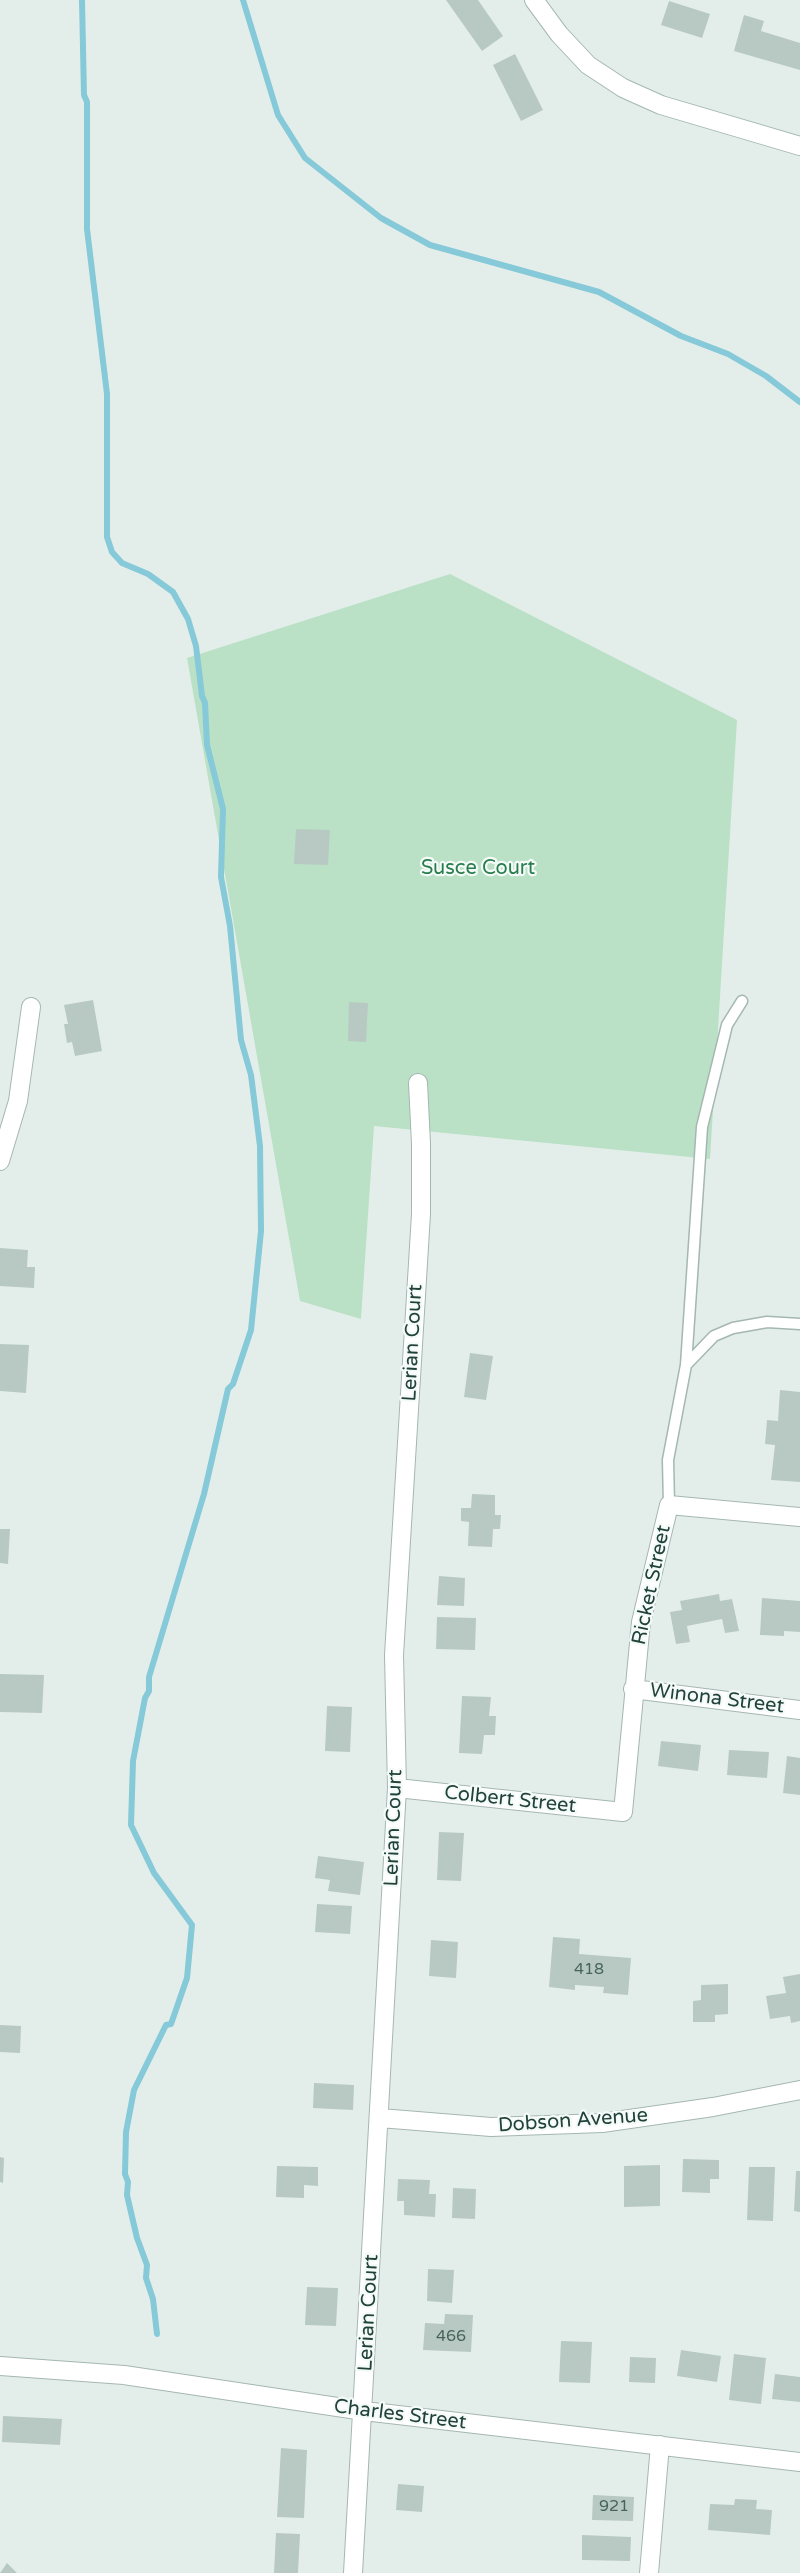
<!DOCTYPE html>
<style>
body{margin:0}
canvas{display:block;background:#e3eeea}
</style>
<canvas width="800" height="2573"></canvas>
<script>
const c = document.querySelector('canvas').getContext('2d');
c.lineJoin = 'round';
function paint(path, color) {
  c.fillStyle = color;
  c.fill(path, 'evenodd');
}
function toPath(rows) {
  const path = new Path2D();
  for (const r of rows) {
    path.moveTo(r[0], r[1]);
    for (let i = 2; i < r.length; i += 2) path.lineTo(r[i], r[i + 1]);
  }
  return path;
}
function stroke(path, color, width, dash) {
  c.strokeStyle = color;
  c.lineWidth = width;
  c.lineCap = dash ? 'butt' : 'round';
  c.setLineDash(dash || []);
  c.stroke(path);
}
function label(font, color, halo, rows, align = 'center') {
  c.font = font + ' "Varela Round",sans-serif';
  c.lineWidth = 4.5;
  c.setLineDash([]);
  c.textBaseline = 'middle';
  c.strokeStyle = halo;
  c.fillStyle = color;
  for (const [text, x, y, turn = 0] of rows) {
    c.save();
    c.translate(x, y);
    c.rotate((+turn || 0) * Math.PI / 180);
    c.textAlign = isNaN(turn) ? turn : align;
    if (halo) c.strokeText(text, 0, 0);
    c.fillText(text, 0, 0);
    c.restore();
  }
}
const green = toPath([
 [450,574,737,720,710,1159,374,1126,361,1319,300,1301,187,658]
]);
const stream = toPath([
 [82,0,84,95,87,102,87,229,107,394,107,537,112,552,122,563,148,574,173,592,188,619,196,646,202,696,205,703,207,745,223,809,221,877,230,926,241,1040,251,1075,260,1146,261,1231,251,1330,233,1384,228,1389,204,1494,149,1677,149,1691,145,1698,133,1761,131,1825,154,1873,192,1925,187,1978,171,2024,166,2025,134,2090,126,2132,125,2174,128,2182,127,2195,137,2238,147,2265,146,2278,153,2299,157,2334],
 [243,0,278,115,305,158,381,218,430,245,599,292,681,336,728,354,766,376,800,402]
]);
const building = toPath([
 [446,0,478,0,503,36,482,51],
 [669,1,710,14,702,38,661,25],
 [744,15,764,21,761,31,800,43,800,70,734,51],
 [515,54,543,110,521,121,493,65],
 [296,829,330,830,328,865,294,864],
 [93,1000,102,1051,75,1056,72,1042,67,1043,64,1024,68,1024,64,1005],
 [349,1002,368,1003,366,1042,348,1041],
 [0,1248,28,1250,27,1267,35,1267,34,1288,0,1286],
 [0,1344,29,1345,26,1393,0,1391],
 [470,1353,493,1356,486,1400,464,1397],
 [780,1390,800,1392,800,1482,771,1480,775,1445,765,1444,767,1420,778,1421],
 [472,1494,495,1495,495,1515,501,1515,500,1529,493,1529,492,1547,468,1546,469,1522,461,1521,461,1508,471,1508],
 [0,1529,10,1529,8,1564,0,1563],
 [439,1576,465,1578,464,1606,437,1605],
 [719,1594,720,1601,732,1599,739,1631,725,1633,722,1619,687,1626,690,1642,676,1644,670,1612,682,1610,680,1601],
 [762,1598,800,1601,800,1632,784,1631,784,1636,760,1635],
 [437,1617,476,1618,475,1650,436,1649],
 [0,1674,44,1675,42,1713,0,1712],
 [462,1696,491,1697,489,1716,496,1716,495,1735,484,1735,482,1754,459,1753],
 [327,1706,352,1707,350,1752,325,1751],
 [661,1741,701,1745,698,1771,658,1766],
 [729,1750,769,1752,767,1778,727,1775],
 [787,1756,800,1758,800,1795,783,1793],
 [439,1832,464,1833,461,1881,437,1880],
 [318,1856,364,1862,360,1895,328,1891,330,1880,315,1878],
 [317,1904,352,1906,350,1934,315,1932],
 [553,1937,580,1939,579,1954,631,1958,628,1995,603,1993,604,1987,575,1985,575,1990,549,1987],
 [431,1940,458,1942,456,1978,429,1976],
 [800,1974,800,2021,791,2023,790,2016,770,2019,766,1996,786,1993,783,1977],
 [728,1984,728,2014,715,2015,715,2022,693,2022,693,2001,701,2000,701,1985],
 [0,2025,21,2026,20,2053,0,2052],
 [314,2083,354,2085,353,2110,313,2108],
 [0,2157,4,2158,3,2183,0,2182],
 [683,2159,719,2160,719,2179,710,2179,710,2193,682,2192],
 [660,2165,660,2206,624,2207,624,2166],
 [277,2166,318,2167,318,2186,304,2185,304,2198,276,2197],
 [749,2167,775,2167,773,2221,747,2220],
 [796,2171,800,2171,800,2212,794,2211],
 [398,2179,430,2180,429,2194,436,2194,435,2217,404,2215,404,2201,397,2201],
 [453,2188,476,2189,475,2219,452,2218],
 [428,2269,454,2270,452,2303,427,2301],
 [307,2287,338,2288,336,2326,305,2325],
 [445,2314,473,2315,471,2352,423,2350,425,2323,444,2324],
 [561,2341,592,2342,590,2383,559,2382],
 [681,2350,721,2356,717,2382,677,2376],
 [734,2354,766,2358,761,2404,729,2400],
 [630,2357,656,2358,655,2383,629,2382],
 [775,2374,800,2377,800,2402,772,2399],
 [3,2416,62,2419,60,2445,2,2442],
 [281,2448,307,2450,304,2518,277,2517],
 [398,2484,424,2486,422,2512,396,2510],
 [593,2495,634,2497,633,2521,592,2520],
 [735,2499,757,2500,756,2509,772,2510,770,2535,708,2530,710,2504,734,2505],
 [276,2533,300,2534,298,2573,274,2573],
 [582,2535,631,2537,630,2561,582,2560],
 [7,2563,17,2573,0,2573]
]);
const lane = toPath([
 [686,1365,702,1127,727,1025,742,1001],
 [669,1505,668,1460,686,1365,714,1336,733,1328,767,1322,800,1324]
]);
const street = toPath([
 [534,0,559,34,588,65,623,88,661,105,800,146],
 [0,1161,18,1101,31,1007],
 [633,1689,800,1710],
 [397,1788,623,1812,641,1622,669,1505,800,1517],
 [380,2118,491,2127,602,2123,713,2107,800,2090],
 [0,2366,124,2375,364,2411,800,2462],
 [353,2573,397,1788,394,1655,421,1214,421,1144,418,1083],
 [649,2573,660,2445]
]);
const numberNames = [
 ["418",589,1970],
 ["466",451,2337],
 ["921",614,2507]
];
const parkNames = [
 ["Susce Court",478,869]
];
const streetNames = [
 ["Lerian Court",413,1343,-87],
 ["Ricket Street",652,1585,-78],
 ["Winona Street",717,1699,7],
 ["Colbert Street",510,1800,6],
 ["Lerian Court",394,1828,-88],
 ["Dobson Avenue",573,2121,-4],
 ["Lerian Court",369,2313,-87],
 ["Charles Street",400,2415,7]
];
paint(green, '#bae1c6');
stroke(stream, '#86c9d8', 6);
paint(building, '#b8c9c3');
stroke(lane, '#a5b7b2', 13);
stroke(street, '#a5b7b2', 20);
stroke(lane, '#fff', 10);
stroke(street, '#fff', 18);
label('16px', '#47645c', null, numberNames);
label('20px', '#277d4b', '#f4faf7', parkNames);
label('20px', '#21423a', '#f4faf7', streetNames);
</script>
